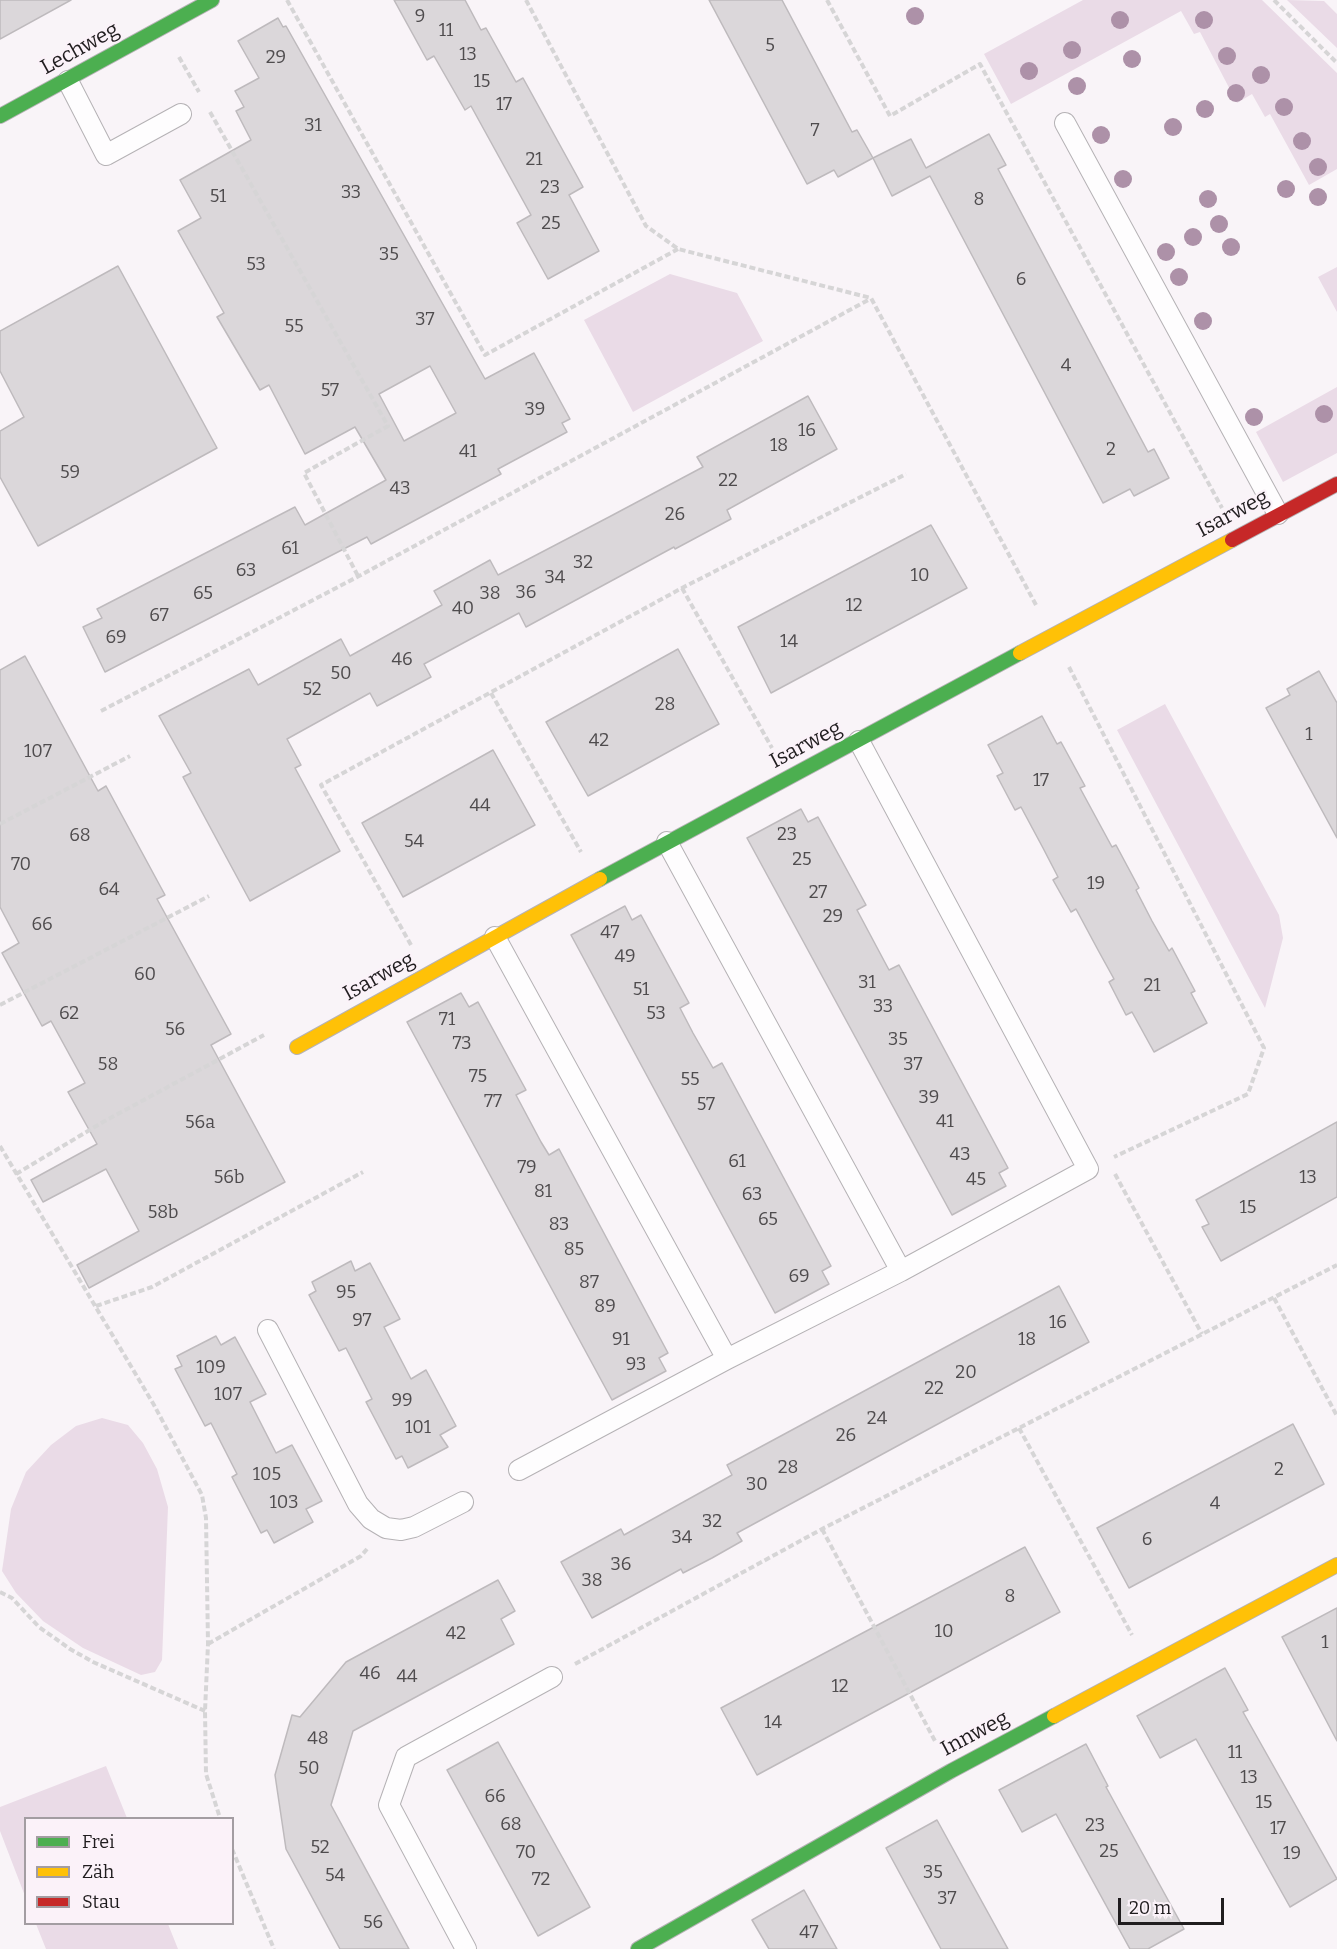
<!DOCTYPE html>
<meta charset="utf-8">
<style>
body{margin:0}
#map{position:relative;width:1337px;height:1949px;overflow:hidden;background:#f9f4f8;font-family:Bitter,serif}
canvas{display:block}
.legend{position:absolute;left:24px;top:1817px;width:210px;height:108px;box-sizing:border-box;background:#fbf2f9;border:2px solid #a39da2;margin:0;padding:8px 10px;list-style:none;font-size:18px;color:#201d1f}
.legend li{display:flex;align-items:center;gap:12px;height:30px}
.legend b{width:30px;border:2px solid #a39da2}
.scale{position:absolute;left:1118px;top:1898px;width:106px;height:27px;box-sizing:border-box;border:3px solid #201d1f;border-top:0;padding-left:8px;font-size:18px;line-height:21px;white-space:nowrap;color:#201d1f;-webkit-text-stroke:4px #fbf2f9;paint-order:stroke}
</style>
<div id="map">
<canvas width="1337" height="1949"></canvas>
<ul class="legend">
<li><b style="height:8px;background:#4caf50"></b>Frei</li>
<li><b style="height:8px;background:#ffc107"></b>Zäh</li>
<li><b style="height:8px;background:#c62828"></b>Stau</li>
</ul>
<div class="scale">20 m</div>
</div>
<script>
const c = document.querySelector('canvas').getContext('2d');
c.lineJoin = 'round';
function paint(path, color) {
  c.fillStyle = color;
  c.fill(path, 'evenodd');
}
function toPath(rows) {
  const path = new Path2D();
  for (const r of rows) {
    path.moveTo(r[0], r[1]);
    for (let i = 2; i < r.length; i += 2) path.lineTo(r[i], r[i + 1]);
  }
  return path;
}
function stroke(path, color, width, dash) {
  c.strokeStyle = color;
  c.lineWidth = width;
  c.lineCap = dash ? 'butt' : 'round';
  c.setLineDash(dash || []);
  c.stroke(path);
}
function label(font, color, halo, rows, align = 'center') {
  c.font = font + ' Bitter,serif';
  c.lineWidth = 4.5;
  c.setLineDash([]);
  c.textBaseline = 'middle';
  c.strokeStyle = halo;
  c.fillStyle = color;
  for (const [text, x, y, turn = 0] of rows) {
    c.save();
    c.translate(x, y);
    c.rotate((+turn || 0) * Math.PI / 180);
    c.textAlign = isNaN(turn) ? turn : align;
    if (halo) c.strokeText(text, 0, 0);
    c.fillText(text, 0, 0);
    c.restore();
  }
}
const green = toPath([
 [1083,0,1262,0,1337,73,1337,169,1309,185,1270,114,1265,117,1252,94,1237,103,1200,32,1194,34,1181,11,1011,104,984,54],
 [1287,0,1324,1,1337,14,1337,48],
 [1337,267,1337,312,1318,277],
 [670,274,737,293,763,341,633,412,584,320],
 [1337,387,1337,453,1283,482,1256,432],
 [1165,704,1279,915,1283,938,1265,1008,1117,730],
 [102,1418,128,1425,143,1443,157,1469,168,1507,162,1660,155,1672,141,1675,83,1648,43,1621,16,1593,2,1571,11,1509,26,1472,51,1445,76,1426],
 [106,1766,127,1818,26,1818,25,1896,0,1831,0,1807],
 [36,1924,168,1924,178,1949,46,1949]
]);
const building = toPath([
 [0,0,71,0,0,39,0,0],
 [394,0,465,0,481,30,486,28,516,82,523,78,583,187,569,195,599,251,548,279,517,223,531,215,471,106,465,110,434,56,427,60,394,0],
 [709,0,782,0,852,132,857,130,873,158,838,177,834,170,807,184,709,0],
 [278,18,283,27,286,26,485,379,534,353,570,419,562,423,567,432,498,469,501,474,371,544,367,537,105,672,83,627,102,618,97,609,295,507,305,525,386,480,355,427,305,454,269,385,260,390,217,317,224,313,178,231,201,218,180,180,251,140,236,111,244,107,235,91,259,78,238,41,278,18],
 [430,366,456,413,404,441,379,394,430,366],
 [989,134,1006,165,998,169,1148,452,1154,449,1169,478,1134,496,1130,489,1103,503,930,176,892,196,873,158,911,139,926,168,989,134],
 [118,266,217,448,38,546,0,477,0,431,24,417,0,371,0,331,118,266],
 [808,396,837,449,727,510,731,519,675,549,674,547,526,627,519,613,424,664,431,677,377,706,370,693,287,739,301,765,295,768,340,851,250,901,183,777,191,773,159,716,249,669,258,685,341,639,350,656,442,605,434,591,490,560,498,575,609,517,703,467,697,457,808,396],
 [931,525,967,588,771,693,738,627,931,525],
 [678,649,719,724,588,796,546,722,678,649],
 [25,656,98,791,106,786,165,895,157,899,231,1034,211,1045,285,1182,89,1288,77,1265,139,1231,106,1169,43,1202,31,1180,97,1144,68,1092,85,1083,51,1021,42,1026,2,953,19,943,0,907,0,670,25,656],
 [1319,671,1337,703,1337,838,1266,708,1290,695,1287,689,1319,671],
 [1042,716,1057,744,1061,742,1085,786,1080,788,1112,847,1116,845,1139,888,1136,890,1152,921,1169,951,1172,948,1195,991,1191,993,1207,1023,1154,1052,1132,1012,1126,1015,1109,982,1114,979,1098,950,1076,909,1071,912,1053,880,1058,877,1043,848,1021,807,1015,810,997,776,1003,773,988,745,1042,716],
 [493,750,535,825,403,897,362,823,493,750],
 [801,809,808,822,818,817,866,905,857,910,889,970,899,965,1008,1168,999,1173,1006,1186,952,1215,747,838,801,809],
 [625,906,632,920,641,915,689,1003,680,1008,693,1033,713,1068,722,1063,831,1266,822,1271,829,1284,775,1313,571,935,625,906],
 [461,993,469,1007,478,1002,526,1090,516,1095,541,1142,549,1155,559,1149,668,1353,659,1358,666,1371,612,1400,407,1022,461,993],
 [1337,1122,1337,1197,1221,1261,1202,1227,1209,1224,1196,1200,1337,1122],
 [351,1261,355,1271,370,1263,400,1319,384,1327,411,1379,426,1370,456,1426,440,1435,448,1447,408,1468,402,1456,396,1459,366,1402,372,1399,346,1348,339,1351,309,1295,316,1291,312,1282,351,1261],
 [1059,1286,1089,1342,737,1533,742,1541,712,1558,683,1573,681,1569,592,1618,561,1562,621,1529,624,1535,732,1475,727,1465,1059,1286],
 [216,1336,221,1345,235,1337,266,1394,250,1402,276,1453,292,1445,322,1501,306,1509,313,1522,274,1543,267,1530,261,1533,232,1477,237,1474,211,1423,205,1426,175,1369,182,1366,177,1356,216,1336],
 [1293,1424,1324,1484,1129,1588,1097,1528,1293,1424],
 [1025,1547,1060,1612,757,1775,721,1708,1025,1547],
 [498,1580,515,1611,501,1619,514,1644,353,1731,331,1805,409,1949,340,1949,286,1849,275,1775,292,1715,300,1717,346,1662,498,1580],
 [1337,1608,1337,1741,1282,1637,1337,1608],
 [1225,1668,1248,1710,1243,1712,1337,1879,1290,1907,1196,1739,1160,1758,1137,1716,1225,1668],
 [498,1742,590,1907,538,1936,447,1770,498,1742],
 [1086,1744,1108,1786,1106,1787,1184,1929,1148,1949,1130,1949,1056,1814,1022,1832,999,1790,1086,1744],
 [937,1820,948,1840,1008,1949,941,1949,886,1848,937,1820],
 [804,1890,837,1949,769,1949,752,1920,804,1890]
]);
const path = toPath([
 [287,0,485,355,678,249],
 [526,0,646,226,678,249,871,298,1036,605],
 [827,0,890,116,980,64,1222,508],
 [1274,0,1337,63],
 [179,57,199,92],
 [210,112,388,426,304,473,358,576],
 [682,588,772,748],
 [1069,667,1264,1048,1248,1094,1114,1157],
 [491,693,581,852],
 [101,711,359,576,870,299],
 [0,824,130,756],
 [411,945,321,785,682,588,906,474],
 [0,1005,209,896],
 [0,1146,154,1405,202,1495,206,1518,208,1644,205,1711,206,1774,220,1818],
 [16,1174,103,1122,264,1035],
 [1115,1174,1202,1334],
 [1274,1298,1337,1416],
 [96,1306,152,1287,363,1172],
 [1019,1428,1132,1635],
 [822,1529,935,1741],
 [0,1592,12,1598,39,1627,70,1649,93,1662,205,1711],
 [208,1644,361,1556,367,1549],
 [575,1664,822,1529,1337,1265],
 [232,1849,274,1949]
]);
const lane = toPath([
 [68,81,106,155,181,114],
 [1065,123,1278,514],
 [667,842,901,1271],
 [495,937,727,1359],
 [268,1330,358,1504,371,1519,386,1528,401,1530,414,1527,463,1502],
 [519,1470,727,1359,901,1271,1088,1169,859,741],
 [466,1949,389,1805,406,1757,552,1677]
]);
const fast = toPath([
 [0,116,212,0],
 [600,879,1020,653],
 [638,1949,951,1771,1054,1716]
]);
const slow = toPath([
 [1020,653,1232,540],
 [297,1047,600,879],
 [1054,1716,1337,1565]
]);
const jam = toPath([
 [1232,540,1337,484]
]);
const trees = [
 [915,16],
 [1120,20],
 [1204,20],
 [1072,50],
 [1227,56],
 [1132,59],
 [1029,71],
 [1261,75],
 [1077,86],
 [1236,93],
 [1284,107],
 [1205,109],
 [1173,127],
 [1101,135],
 [1302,141],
 [1318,167],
 [1123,179],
 [1286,189],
 [1318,197],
 [1208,199],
 [1219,224],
 [1193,237],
 [1231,247],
 [1166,252],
 [1179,277],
 [1203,321],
 [1324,414],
 [1254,417]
];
const numberNames = [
 ["9",420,17],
 ["11",446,31],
 ["5",770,46],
 ["13",468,55],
 ["29",276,58],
 ["15",482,82],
 ["17",504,105],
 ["31",313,126],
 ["7",815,131],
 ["21",534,160],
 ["23",550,188],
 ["33",351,193],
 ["51",218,197],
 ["8",979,200],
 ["25",551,224],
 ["35",389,255],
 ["53",256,265],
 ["6",1021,280],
 ["37",425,320],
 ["55",294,327],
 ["4",1066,366],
 ["57",330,391],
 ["39",535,410],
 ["16",807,431],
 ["18",779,446],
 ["2",1111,450],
 ["41",468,452],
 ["59",70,473],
 ["22",728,481],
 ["43",400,489],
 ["26",675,515],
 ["61",290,549],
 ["32",583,563],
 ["63",246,571],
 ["10",920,576],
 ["34",555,578],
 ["36",526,593],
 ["65",203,594],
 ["38",490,594],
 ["12",854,606],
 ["40",463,609],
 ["67",159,616],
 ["69",116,638],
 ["14",789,642],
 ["46",402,660],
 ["50",341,674],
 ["52",312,690],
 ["28",665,705],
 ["1",1309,735],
 ["42",599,741],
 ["107",38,752],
 ["17",1041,781],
 ["44",480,806],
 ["23",787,835],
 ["68",80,836],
 ["54",414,842],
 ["25",802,860],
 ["70",21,865],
 ["19",1096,884],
 ["64",109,890],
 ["27",818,893],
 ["29",833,917],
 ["66",42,925],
 ["47",610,933],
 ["49",625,957],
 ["60",145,975],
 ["31",867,983],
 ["21",1152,986],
 ["51",641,990],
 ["33",883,1007],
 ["62",69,1014],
 ["53",656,1014],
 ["71",447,1020],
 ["56",175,1030],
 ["35",898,1040],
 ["73",462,1044],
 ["58",108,1065],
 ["37",913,1065],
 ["75",478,1077],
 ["55",690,1080],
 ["39",929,1098],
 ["77",493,1102],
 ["57",706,1105],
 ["41",945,1122],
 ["56a",200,1123],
 ["43",960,1155],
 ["61",737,1162],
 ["79",527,1168],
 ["56b",229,1178],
 ["13",1308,1178],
 ["45",976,1180],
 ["81",543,1192],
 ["63",752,1195],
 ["15",1248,1208],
 ["58b",163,1213],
 ["65",768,1220],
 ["83",559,1225],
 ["85",574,1250],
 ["69",799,1277],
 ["87",589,1283],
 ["95",346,1293],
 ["89",605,1307],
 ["97",362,1321],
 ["16",1058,1323],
 ["91",621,1340],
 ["18",1027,1340],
 ["93",636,1365],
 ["109",211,1368],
 ["20",966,1373],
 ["22",934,1389],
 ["107",228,1395],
 ["99",402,1401],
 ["24",877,1419],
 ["101",418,1428],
 ["26",846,1436],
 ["28",788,1468],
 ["2",1279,1470],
 ["105",267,1475],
 ["30",757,1485],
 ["103",284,1503],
 ["4",1215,1504],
 ["32",712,1522],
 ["34",682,1538],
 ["6",1147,1540],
 ["36",621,1565],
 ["38",592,1581],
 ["8",1010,1597],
 ["10",944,1632],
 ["42",456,1634],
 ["1",1325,1643],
 ["46",370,1674],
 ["44",407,1677],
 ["12",840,1687],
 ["14",773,1723],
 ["48",318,1739],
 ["11",1235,1753],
 ["50",309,1769],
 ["13",1249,1778],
 ["66",495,1797],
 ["15",1264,1803],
 ["68",511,1825],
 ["23",1095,1826],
 ["17",1278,1829],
 ["52",320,1848],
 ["25",1109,1852],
 ["70",526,1853],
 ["19",1292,1854],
 ["35",933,1873],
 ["54",335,1876],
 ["72",541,1880],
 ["37",947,1899],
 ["56",373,1923],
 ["47",809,1933]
];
const streetNames = [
 ["Lechweg",80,49,-29],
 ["Isarweg",1233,514,-28],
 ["Isarweg",806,745,-28],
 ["Isarweg",379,977,-29],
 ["Innweg",975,1734,-28]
];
paint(green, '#eadbe7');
paint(building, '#dbd7da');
stroke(building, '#bebabd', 1.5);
stroke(lane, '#b5b2b5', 22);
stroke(fast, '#b5b2b5', 16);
stroke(slow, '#b5b2b5', 16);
stroke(jam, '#b5b2b5', 16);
stroke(path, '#d6d5d6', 4, [6, 3]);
stroke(lane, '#fefdfe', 20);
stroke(fast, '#4caf50', 14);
stroke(slow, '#ffc107', 14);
stroke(jam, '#c62828', 14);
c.fillStyle = '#ad91a8';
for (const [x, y] of trees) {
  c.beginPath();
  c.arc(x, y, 9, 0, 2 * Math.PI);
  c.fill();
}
label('18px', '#4f4c4e', null, numberNames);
label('21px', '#201d1f', '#fbf2f9', streetNames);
</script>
